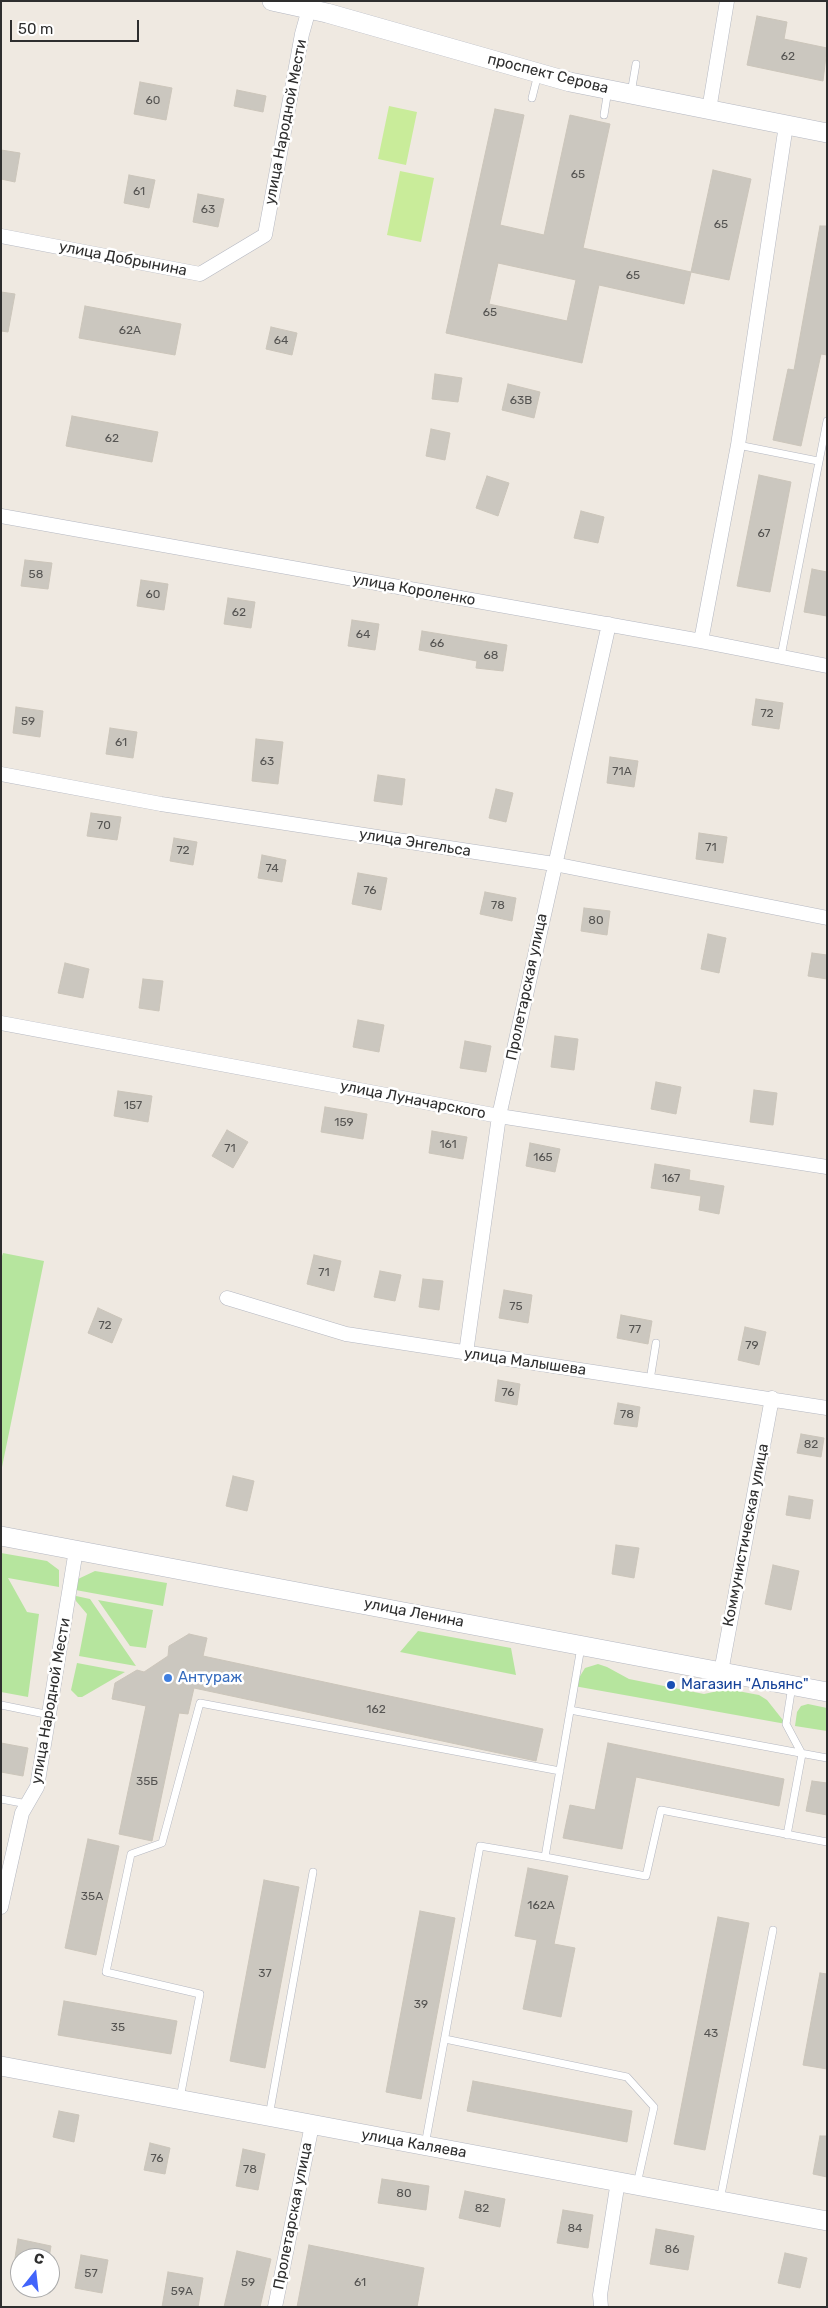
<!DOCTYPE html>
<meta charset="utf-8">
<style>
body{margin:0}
#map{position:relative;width:828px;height:2308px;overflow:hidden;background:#efe9e1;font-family:Rubik,sans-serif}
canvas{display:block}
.frame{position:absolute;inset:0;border:2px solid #2e2e2e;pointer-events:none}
.north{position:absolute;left:10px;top:2248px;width:50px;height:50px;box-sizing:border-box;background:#fff;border:1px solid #ababab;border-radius:50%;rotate:16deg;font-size:14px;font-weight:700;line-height:20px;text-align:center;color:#2e2e2e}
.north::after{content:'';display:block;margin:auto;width:18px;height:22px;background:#4264fb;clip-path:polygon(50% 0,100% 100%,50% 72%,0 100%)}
.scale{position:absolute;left:10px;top:20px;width:129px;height:22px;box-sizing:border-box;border:2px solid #2e2e2e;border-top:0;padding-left:6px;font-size:15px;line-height:18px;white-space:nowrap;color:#2e2e2e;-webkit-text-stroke:4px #fff;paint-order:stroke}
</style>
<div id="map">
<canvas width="828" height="2308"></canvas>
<div class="frame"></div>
<div class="north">С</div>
<div class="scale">50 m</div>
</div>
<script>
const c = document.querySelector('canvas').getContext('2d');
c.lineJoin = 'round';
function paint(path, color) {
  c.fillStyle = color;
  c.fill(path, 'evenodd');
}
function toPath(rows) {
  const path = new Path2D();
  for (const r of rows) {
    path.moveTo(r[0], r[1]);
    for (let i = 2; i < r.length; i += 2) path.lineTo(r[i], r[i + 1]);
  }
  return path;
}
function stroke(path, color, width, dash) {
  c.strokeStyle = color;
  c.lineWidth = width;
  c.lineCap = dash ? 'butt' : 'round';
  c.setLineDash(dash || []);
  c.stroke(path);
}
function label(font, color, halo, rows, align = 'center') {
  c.font = font + ' Rubik,sans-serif';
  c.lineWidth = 5;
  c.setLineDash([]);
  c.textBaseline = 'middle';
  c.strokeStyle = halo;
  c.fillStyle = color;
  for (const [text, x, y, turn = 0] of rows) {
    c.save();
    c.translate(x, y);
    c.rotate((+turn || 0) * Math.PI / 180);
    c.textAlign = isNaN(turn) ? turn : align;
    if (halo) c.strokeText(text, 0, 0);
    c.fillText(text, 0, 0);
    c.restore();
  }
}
const green = toPath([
 [3,1253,44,1261,1,1472,1,1259],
 [1,1553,47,1561,59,1570,59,1587,8,1578,27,1612,39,1614,28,1697,1,1692],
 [95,1571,167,1583,163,1606,70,1589,78,1579],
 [76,1596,90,1599,136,1666,79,1656,87,1614,76,1601],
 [98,1600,153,1610,146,1648,130,1646],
 [418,1631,511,1648,516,1675,400,1652],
 [77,1663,125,1672,82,1697,78,1697,71,1690],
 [598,1664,607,1667,629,1679,704,1694,727,1689,759,1695,767,1700,786,1724,574,1686,585,1668],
 [808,1704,827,1708,827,1731,795,1726,797,1712,801,1706]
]);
const pitch = toPath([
 [389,106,417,112,406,165,378,159],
 [400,171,434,178,421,242,387,235]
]);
const building = toPath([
 [757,16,787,22,784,39,827,48,823,81,747,65,757,16],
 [140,82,172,88,166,120,134,114,140,82],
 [237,90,266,96,263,112,234,106,237,90],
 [495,109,524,115,500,225,544,235,570,115,610,124,583,248,691,272,684,304,599,285,582,363,446,333,495,109],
 [498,263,576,280,567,321,489,304,498,263],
 [1,150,20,153,15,182,1,179,1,150],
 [713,170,751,179,729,280,691,272,713,170],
 [129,175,155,180,149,208,124,203,129,175],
 [198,194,224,199,218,227,193,222,198,194],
 [820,226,827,226,827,355,821,354,801,446,773,440,788,369,794,370,820,226],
 [1,292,15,294,8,332,1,331,1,292],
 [85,306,181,324,175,355,79,338,85,306],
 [271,327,297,333,292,355,266,349,271,327],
 [435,374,462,378,458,402,432,399,435,374],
 [508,384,540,392,534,418,502,410,508,384],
 [72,416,158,432,152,462,66,446,72,416],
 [431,429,450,433,445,460,426,456,431,429],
 [759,475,791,482,770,592,737,586,759,475],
 [487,476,509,483,498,516,476,508,487,476],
 [581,511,604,517,598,543,574,538,581,511],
 [25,560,52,563,48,589,21,586,25,560],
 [812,569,827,572,827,616,804,612,812,569],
 [141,580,168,584,164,610,137,606,141,580],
 [228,598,255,602,251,628,224,624,228,598],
 [352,620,379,624,375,650,348,646,352,620],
 [422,631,507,645,503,671,476,668,477,661,419,650,422,631],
 [756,699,783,703,779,729,752,725,756,699],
 [16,707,43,711,40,737,13,733,16,707],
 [110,728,137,732,133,758,106,754,110,728],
 [256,739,283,742,278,784,252,781,256,739],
 [610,757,638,761,634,787,607,783,610,757],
 [378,775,405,779,402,805,374,801,378,775],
 [496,789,513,793,506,822,489,818,496,789],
 [91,813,121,817,117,840,87,836,91,813],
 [699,833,727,837,723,863,696,859,699,833],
 [174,838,197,842,193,865,170,861,174,838],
 [262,855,286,860,282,882,258,878,262,855],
 [358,873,387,878,381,910,352,904,358,873],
 [485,892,516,898,512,921,480,914,485,892],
 [584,908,610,911,607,935,581,931,584,908],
 [708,934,726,938,719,973,701,969,708,934],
 [812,953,827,955,827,979,808,976,812,953],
 [65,963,89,969,83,998,58,993,65,963],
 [143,979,163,981,159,1011,139,1008,143,979],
 [358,1020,384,1025,379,1052,353,1047,358,1020],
 [555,1036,578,1039,574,1070,551,1067,555,1036],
 [465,1041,491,1046,486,1072,460,1068,465,1041],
 [656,1082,681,1087,676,1114,651,1109,656,1082],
 [754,1090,777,1093,773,1125,750,1122,754,1090],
 [118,1091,152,1096,148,1122,114,1116,118,1091],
 [325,1107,367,1114,363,1139,321,1132,325,1107],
 [227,1130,248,1142,233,1168,212,1156,227,1130],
 [432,1131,467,1137,463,1159,429,1153,432,1131],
 [530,1143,560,1149,555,1172,526,1166,530,1143],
 [655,1164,690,1170,689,1180,724,1186,719,1214,699,1210,701,1196,651,1188,655,1164],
 [314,1255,341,1261,334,1291,307,1284,314,1255],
 [380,1271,401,1275,395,1301,374,1297,380,1271],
 [423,1279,443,1281,439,1310,419,1307,423,1279],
 [504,1290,532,1295,528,1323,499,1318,504,1290],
 [98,1308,122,1319,112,1343,88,1333,98,1308],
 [621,1315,652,1321,648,1344,617,1338,621,1315],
 [745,1327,766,1332,759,1365,738,1360,745,1327],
 [498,1380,520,1384,517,1405,495,1401,498,1380],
 [618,1403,640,1407,637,1427,614,1424,618,1403],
 [801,1434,824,1438,821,1457,797,1453,801,1434],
 [233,1476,254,1481,247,1511,226,1506,233,1476],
 [789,1496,813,1500,810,1519,786,1515,789,1496],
 [616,1545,639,1548,634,1578,612,1574,616,1545],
 [773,1565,799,1571,791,1610,765,1604,773,1565],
 [189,1634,207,1638,203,1656,543,1729,536,1761,194,1688,188,1714,179,1713,152,1841,119,1834,146,1706,112,1699,115,1683,137,1670,144,1672,168,1656,169,1646,189,1634],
 [1,1743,28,1748,23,1776,1,1772,1,1743],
 [608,1743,784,1779,779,1806,636,1777,622,1849,563,1838,570,1805,595,1810,608,1743],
 [812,1781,827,1783,827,1815,806,1811,812,1781],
 [88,1839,119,1846,96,1955,65,1948,88,1839],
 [528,1868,568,1876,554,1944,575,1948,561,2017,523,2009,537,1940,515,1936,528,1868],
 [264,1880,299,1887,265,2068,230,2061,264,1880],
 [420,1911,455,1918,421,2099,386,2092,420,1911],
 [718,1917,749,1923,705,2150,674,2144,718,1917],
 [820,1973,827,1974,827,2069,803,2065,820,1973],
 [64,2001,177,2021,171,2054,58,2035,64,2001],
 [473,2081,632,2111,627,2142,467,2111,473,2081],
 [59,2111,79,2115,74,2142,53,2137,59,2111],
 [820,2136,827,2136,827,2177,813,2174,820,2136],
 [150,2143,170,2148,165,2174,144,2170,150,2143],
 [243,2149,265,2154,258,2190,236,2186,243,2149],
 [382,2179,429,2186,426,2210,378,2203,382,2179],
 [465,2191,505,2199,500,2227,459,2218,465,2191],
 [563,2210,593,2215,588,2248,557,2243,563,2210],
 [656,2229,694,2236,688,2270,650,2264,656,2229],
 [18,2239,51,2246,49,2258,15,2258,18,2239],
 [309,2245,424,2268,417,2307,297,2307,309,2245],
 [237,2251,271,2259,260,2307,224,2307,237,2251],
 [785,2253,807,2258,800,2288,778,2283,785,2253],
 [81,2255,108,2260,102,2293,75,2288,81,2255],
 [168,2272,203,2278,198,2307,162,2307,168,2272]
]);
const lane = toPath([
 [631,93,636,64],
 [532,98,538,74],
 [604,115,608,90],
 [738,445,818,461],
 [781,656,827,421],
 [650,1380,656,1343],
 [581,1647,545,1857,646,1876,661,1810,827,1842],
 [1,1705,50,1715],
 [570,1710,827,1758],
 [1,1799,27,1804],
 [787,1835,802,1754,786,1724,792,1686],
 [445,2039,627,2077,654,2107,637,2184],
 [180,2098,200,1994,106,1972,131,1854,162,1843,200,1703,560,1771],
 [269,2116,313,1872],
 [425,2145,480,1846,545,1857],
 [720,2200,773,1930]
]);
const street = toPath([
 [709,110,727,1],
 [1,236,200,274,265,235,302,34,309,9],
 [1,516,701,641,827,666],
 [701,641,738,445,786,125],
 [1,774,161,804,554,864,827,918],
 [1,1023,499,1116,827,1167],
 [227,1298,346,1334,827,1408],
 [466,1353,499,1116,609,624],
 [721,1672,772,1398],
 [1,1907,22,1813,37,1787,76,1550],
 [275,2307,312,2125],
 [601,2307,600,2295,618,2181]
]);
const secondary = toPath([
 [272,1,327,13,570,82,827,133],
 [1,1536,827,1692],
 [1,2066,827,2221]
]);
const markers = [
 [168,1678,5,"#3f7fe0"],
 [671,1685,5,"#1a4fb4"]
];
const numberNames = [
 ["62",788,57],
 ["60",153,101],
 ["65",578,175],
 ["61",139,192],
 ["63",208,210],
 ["65",721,225],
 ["65",633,276],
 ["65",490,313],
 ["62А",130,331],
 ["64",281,341],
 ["63В",521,401],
 ["62",112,439],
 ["67",764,534],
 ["58",36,575],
 ["60",153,595],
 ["62",239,613],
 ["64",363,635],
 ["66",437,644],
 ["68",491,656],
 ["72",767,714],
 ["59",28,722],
 ["61",121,743],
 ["63",267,762],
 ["71А",622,772],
 ["70",104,826],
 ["71",711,848],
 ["72",183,851],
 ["74",272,869],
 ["76",370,891],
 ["78",498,906],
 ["80",596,921],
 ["157",133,1106],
 ["159",344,1123],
 ["161",448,1145],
 ["71",230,1149],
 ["165",543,1158],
 ["167",671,1179],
 ["71",324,1273],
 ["75",516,1307],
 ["72",105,1326],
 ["77",635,1330],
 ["79",752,1346],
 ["76",508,1393],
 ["78",627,1415],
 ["82",811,1445],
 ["162",376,1710],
 ["35Б",147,1782],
 ["35А",92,1897],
 ["162А",541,1906],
 ["37",265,1974],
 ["39",421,2005],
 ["35",118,2028],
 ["43",711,2034],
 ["76",157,2159],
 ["78",250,2170],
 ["80",404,2194],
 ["82",482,2209],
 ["84",575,2229],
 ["86",672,2250],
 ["57",91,2274],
 ["59",248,2283],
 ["61",360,2283],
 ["59А",182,2292]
];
const streetNames = [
 ["проспект Серова",548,74,14],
 ["улица Народной Мести",286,122,-79],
 ["улица Добрынина",123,259,11],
 ["улица Короленко",414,590,10],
 ["улица Энгельса",415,843,9],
 ["Пролетарская улица",527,987,-78],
 ["улица Луначарского",413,1100,11],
 ["улица Малышева",525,1362,8],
 ["Коммунистическая улица",746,1535,-79],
 ["улица Ленина",414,1613,11],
 ["улица Народной Мести",51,1701,-80],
 ["улица Каляева",414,2144,10],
 ["Пролетарская улица",293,2216,-79]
];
const shopNames = [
 ["Антураж",178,1678]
];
const transitNames = [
 ["Магазин \"Альянс\"",681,1685]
];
paint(green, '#b6e59e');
paint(pitch, '#c9ec9a');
paint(building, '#cbc7bf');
stroke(building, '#cbc5ba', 1);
stroke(lane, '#b4b7c1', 8);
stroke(street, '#b4b7c1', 15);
stroke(secondary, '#b4b7c1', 20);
stroke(lane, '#fff', 7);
stroke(street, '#fff', 14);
stroke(secondary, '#fff', 19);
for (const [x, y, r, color] of markers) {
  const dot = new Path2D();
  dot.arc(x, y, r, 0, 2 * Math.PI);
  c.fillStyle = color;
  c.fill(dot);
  stroke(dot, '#fff', 2);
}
label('12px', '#555452', null, numberNames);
label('15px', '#2e2e2e', '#fff', streetNames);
label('15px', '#366cbe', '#fff', shopNames, 'left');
label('15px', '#164399', '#fff', transitNames, 'left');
</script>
